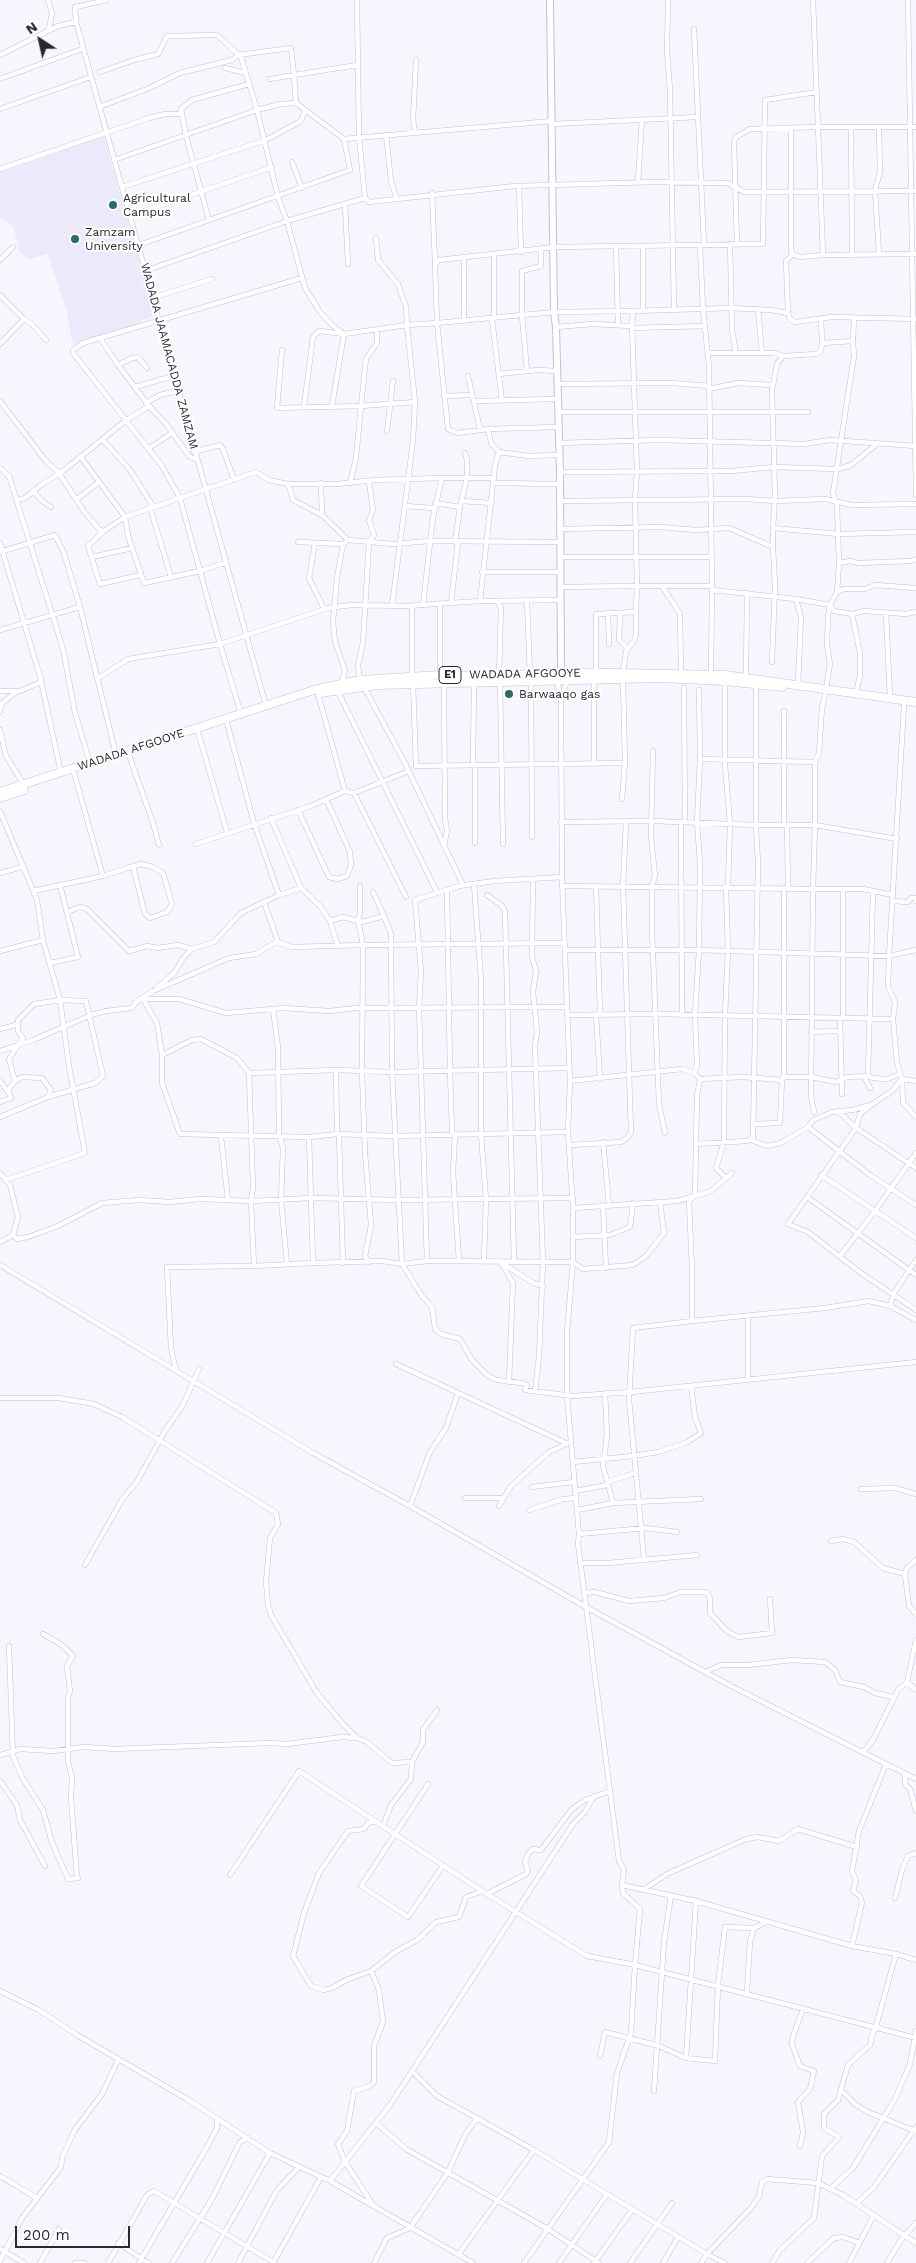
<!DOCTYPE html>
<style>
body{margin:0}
#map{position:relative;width:916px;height:2263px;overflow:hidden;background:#f7f5fe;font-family:"Work Sans",sans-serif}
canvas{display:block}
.north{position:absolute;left:15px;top:15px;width:50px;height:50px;-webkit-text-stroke:4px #fff;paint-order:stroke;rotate:325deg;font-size:14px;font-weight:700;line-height:20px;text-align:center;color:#29272f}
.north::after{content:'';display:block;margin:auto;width:18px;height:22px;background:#29272f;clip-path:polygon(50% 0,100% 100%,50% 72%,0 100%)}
.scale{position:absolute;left:15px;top:2226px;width:115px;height:22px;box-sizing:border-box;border:2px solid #29272f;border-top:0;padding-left:6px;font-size:15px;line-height:18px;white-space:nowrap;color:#29272f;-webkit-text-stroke:4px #fff;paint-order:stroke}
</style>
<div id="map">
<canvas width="916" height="2263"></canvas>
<div class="north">N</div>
<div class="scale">200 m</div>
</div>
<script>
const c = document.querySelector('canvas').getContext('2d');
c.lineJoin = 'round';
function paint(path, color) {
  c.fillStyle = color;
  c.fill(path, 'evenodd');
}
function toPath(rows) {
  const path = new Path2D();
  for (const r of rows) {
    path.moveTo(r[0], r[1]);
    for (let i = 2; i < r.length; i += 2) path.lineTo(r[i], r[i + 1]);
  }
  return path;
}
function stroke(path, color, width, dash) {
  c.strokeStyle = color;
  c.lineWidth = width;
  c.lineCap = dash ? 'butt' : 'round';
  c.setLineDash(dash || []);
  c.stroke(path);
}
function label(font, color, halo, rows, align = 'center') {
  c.font = font + ' "Work Sans",sans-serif';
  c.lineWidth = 4;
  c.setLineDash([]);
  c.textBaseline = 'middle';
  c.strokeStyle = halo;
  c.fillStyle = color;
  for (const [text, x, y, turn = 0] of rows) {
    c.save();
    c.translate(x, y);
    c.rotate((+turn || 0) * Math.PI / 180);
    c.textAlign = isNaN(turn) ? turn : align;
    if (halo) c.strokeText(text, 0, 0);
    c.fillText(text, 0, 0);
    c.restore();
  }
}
const built = toPath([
 [103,133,154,315,116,334,73,344,67,313,48,254,29,259,20,252,13,226,0,217,0,172]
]);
const street = toPath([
 [48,0,52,13,49,30],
 [107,0,75,7,76,22,266,706],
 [357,0,359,137,365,198,369,202,515,186,654,182,728,183,744,192,916,191],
 [668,0,667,51,670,90,674,310],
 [813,0,818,127,916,127],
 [908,0,916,495],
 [694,29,704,245],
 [0,55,58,26,76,22],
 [225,68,246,73],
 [100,72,134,60,158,54,167,36,217,35,241,57,257,110,280,104,296,103,344,139],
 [0,79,82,49],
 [296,103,294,75,357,65],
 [99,107,147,89,180,73,232,60,238,55,291,48,294,75,270,79],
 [0,109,91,77],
 [553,124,698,117],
 [851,127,852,254],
 [879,127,880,172,875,190,879,254],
 [791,128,791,250,793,254,800,257,823,255],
 [415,133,413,119,416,60],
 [386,135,391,181,396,197],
 [114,160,257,110,278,197,287,221,365,198],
 [292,162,302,188],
 [0,169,149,118,165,114,181,114],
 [638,182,642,120],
 [519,186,521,252],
 [122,187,266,140,301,121,305,111],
 [432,193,435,263],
 [345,204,348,264],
 [130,216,272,167],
 [209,220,186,136,181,109,192,100,249,84],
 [730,244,732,330,736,353],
 [737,244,734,142,736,137,750,129,818,127,823,255,915,254],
 [139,245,350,170,344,139,552,121],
 [616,246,618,325],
 [643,246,643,311],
 [700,246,703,309,709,366,712,586],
 [494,255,494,318],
 [464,258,464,321],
 [0,260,13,247],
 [145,271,287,221,305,288,320,312,332,325,344,334,407,325,406,307,398,284,378,260,376,238],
 [302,278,83,343,73,350,73,353,162,466,180,498,256,472,269,480,288,484,337,484,375,480,442,478,433,517,423,605],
 [0,295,24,319],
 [152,298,212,279],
 [758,309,762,353],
 [788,313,786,261,793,254],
 [821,318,822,343],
 [492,319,502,401],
 [916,319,832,317,795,322,790,319,788,313,771,310,731,308,633,311,632,326,637,471,635,499,637,586,712,586,712,590,796,599,830,605,834,611,852,614,864,611,906,614,916,612],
 [556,327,593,324,632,326],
 [632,328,705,326],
 [377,330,377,343,366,359,361,406,415,402,407,325,437,323,435,266,438,260,555,247,763,244,765,100,817,92],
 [100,338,118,365],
 [0,344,24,319,32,324,46,340],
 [282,350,277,408,361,406,356,458,350,483],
 [708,353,774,353,783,356,816,354,821,351,822,343,853,341,854,318],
 [147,368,138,357,132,358,118,365,149,406],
 [527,371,522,316,522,271,541,266,541,249],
 [499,374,538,370,557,371],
 [468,376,480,429],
 [557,384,672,383,709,386],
 [135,387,173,376],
 [709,389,738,383,772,385],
 [444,396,472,395],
 [0,401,45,460,59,473,85,513,100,530,104,531,125,517,80,456],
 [474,401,558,399],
 [146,403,160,395,177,391],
 [304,406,313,337,319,331,344,334,332,406],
 [558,412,808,412],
 [488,429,558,427],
 [387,431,393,381],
 [103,440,130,470,153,506],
 [559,443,660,440,804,444,830,440,916,446],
 [148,449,172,433],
 [194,452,220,445,223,449,234,480],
 [499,452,529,456,559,455],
 [0,468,9,476,63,649,75,713,90,763],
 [560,472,731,471,774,467,838,469,851,465,877,444],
 [442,478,494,478],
 [321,483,322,515],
 [494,483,559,484],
 [288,484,293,500,322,515,348,540,394,544,429,541,560,542],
 [33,491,42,501,51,507],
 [77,499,99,482],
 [17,500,25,498,41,485,63,471,125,421,149,406,166,424,189,456,197,460],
 [461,501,492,503],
 [560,501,747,499,775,501,825,499,852,505,916,504],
 [435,503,460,507,467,477,467,460,465,453],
 [405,506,434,508],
 [150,507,171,577],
 [773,528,775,496,772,390,777,364,783,356],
 [559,529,660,527,696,530,729,528,773,547,773,528,839,534,916,532],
 [104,531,88,546,100,584,140,575],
 [298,542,343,544],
 [455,542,460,507],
 [0,543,40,676,61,773],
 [315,543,309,578,324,609],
 [0,552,55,535,64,553,80,607,116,755],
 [92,557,132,548],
 [560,557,711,557],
 [225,563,200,571,180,498,125,517,128,536,144,583,200,571,220,644,328,608,352,605,406,606,480,601,560,600],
 [839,563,837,505,833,493,854,356,853,341],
 [482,572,560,572],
 [662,586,680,614,681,673],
 [560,587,637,586,636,612,596,614,596,672],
 [837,592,844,589,865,589,875,585,916,588],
 [796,599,801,617,798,684],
 [480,601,495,465,499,452,491,443,488,429,457,433,448,429,437,323,554,312,633,311],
 [527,601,530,675],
 [498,602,501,608,499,676],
 [451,603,458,542],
 [392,606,413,441,415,402],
 [608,613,609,644],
 [620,613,619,639,628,649],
 [886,613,890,698],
 [852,614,860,653,860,676,856,693],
 [0,630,80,607],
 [772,662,775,586,773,547],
 [623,672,626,651,634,641,636,635,636,612],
 [711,674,712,590],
 [440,675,440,604],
 [412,677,412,606],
 [746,677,747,593],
 [556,678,561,697,562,877,570,1081,568,1132,573,1208,573,1262,567,1332,567,1396,579,1534,578,1544,619,1861,624,1870,622,1885,623,1893,640,1909,635,1965,916,2038],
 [97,679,128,659,220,644,241,714],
 [594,679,594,763],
 [360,680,358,666,363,642,369,543,374,535,369,520,373,510,369,482],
 [500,681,503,844],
 [531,681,532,837],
 [725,681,725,765,730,823,728,887],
 [342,683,345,670,335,642,333,622,337,578,343,544,348,540],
 [413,684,416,766,625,763],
 [364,687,405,763,463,885],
 [684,688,685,822],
 [826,689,830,664,827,645,828,616,830,605,837,592,839,563,851,561,858,563,911,561,916,559],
 [337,690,437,892],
 [699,690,700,759],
 [0,691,20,691,41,682],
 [318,694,345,791],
 [825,694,822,708,819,753,815,762,815,825,897,839],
 [561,697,568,680],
 [0,712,2,703,15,693],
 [227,723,254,823,279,895],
 [0,730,6,756,24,785],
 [198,732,227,832],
 [653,751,651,836,655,876,652,886,652,930,659,1104,665,1133],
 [129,755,153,823,159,845],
 [815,762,700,759,697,822,700,863,699,950,695,1015,697,1066,694,1073,700,1079,743,1077,782,1080,784,1077,811,1077,836,1082,847,1077,868,1076],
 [473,765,474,682],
 [74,773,103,876],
 [354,793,406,897],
 [622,799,625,763,623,680],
 [298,810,329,877,337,879,347,876,351,865,350,852,326,799],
 [0,811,37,900,43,940,60,1000,69,1066,85,1153,6,1180],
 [271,818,301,888,320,906,330,921,338,946],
 [561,822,653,821,756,825,815,825,813,889,863,889,893,895],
 [681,822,682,1015],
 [784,825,784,711],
 [787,825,788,888],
 [475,843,475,765],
 [196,844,311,806,345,791,354,793,409,771],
 [444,846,447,831,445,818,444,683],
 [0,873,22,867],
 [533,879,532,957,536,971,533,992,537,1032,535,1046,543,1262,539,1357,535,1391],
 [474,884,481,980,481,1134,486,1199,484,1261],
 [562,886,813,889,811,1096,814,1112],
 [596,886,600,1014],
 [726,887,728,951,725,1015,724,1142,716,1168,726,1178],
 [784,888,784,1077],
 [447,890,450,1071,452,1131,455,1134,453,1172,459,1261],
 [33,891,103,876,127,868,141,864,153,867,163,873,172,904,167,912,150,918,145,914,133,866],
 [873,891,868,1076,873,1078,887,1079,900,1074],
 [487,895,502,906,505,911,514,1262],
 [893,901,908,902,911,898,916,898,916,901],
 [264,902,278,942],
 [67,912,80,907,87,909,129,951,147,946,158,948,178,945,192,949],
 [384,916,391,934,392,1072,402,1264,427,1261,573,1262,583,1269,633,1265,646,1256,664,1233,660,1202],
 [330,921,343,917,362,922,384,916,373,892],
 [565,950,699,950,889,956,904,705],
 [0,951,43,940],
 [50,963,78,957,60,885],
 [156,989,175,972,183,958,192,949,214,942,241,913,279,895,301,888],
 [143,999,179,999,226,1013,284,1008,329,1011,357,1008,567,1007],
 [143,999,157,1023,162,1055,162,1083,180,1134,309,1137],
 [273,1009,278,1047,279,1135,283,1148,281,1200,287,1264],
 [567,1015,657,1014,893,1019,897,1063,902,1079,903,1103,916,1117],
 [596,1015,600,1079],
 [840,1018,842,1094],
 [843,1018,843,889],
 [893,1019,895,1002,888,986,889,956,916,950],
 [0,1029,16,1025],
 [811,1032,837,1031,840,1034],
 [0,1051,33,1040,91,1015,106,1011,132,1008,136,1002,153,991,229,958,256,954,276,942,292,947,363,945,358,920,360,913,360,886],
 [162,1055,192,1040,201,1039,237,1058,249,1073,336,1070,337,1134,309,1137,313,1263,383,1261,402,1264,422,1296,432,1307,435,1329,441,1334,460,1339,472,1360,487,1375,497,1380,522,1383,527,1385,525,1390,573,1396,631,1392,916,1362],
 [336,1070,392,1072,569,1068],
 [864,1077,870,1088],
 [0,1081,8,1092],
 [15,1081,9,1059,23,1038,18,1031,18,1020,34,1004,60,1000,86,1001,103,1076,95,1083,48,1097],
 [570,1081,682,1069,694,1073],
 [0,1102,11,1098,8,1090,15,1081,22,1077,42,1078,51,1090,48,1097,0,1117],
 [871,1105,860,1114,856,1128,788,1224,808,1232,861,1273,916,1310],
 [838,1111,856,1128,916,1168],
 [753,1124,780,1123,782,1080],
 [808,1127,870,1175,916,1205],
 [337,1134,394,1136,568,1132],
 [339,1136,343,1263],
 [221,1137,228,1200,251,1201,253,1187,249,1073],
 [751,1140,767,1146,781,1143,808,1127,813,1120,832,1112,852,1110,871,1105,892,1091,902,1079,916,1081],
 [603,1142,609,1204],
 [697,1144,747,1141,753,1138,758,863,756,825,756,684],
 [570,1145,621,1142,627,1138,631,1132,623,886,626,822],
 [0,1173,10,1185,18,1217,13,1235,0,1242],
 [821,1175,916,1238],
 [807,1197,916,1275],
 [603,1205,606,1268],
 [573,1208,677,1201,695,1196,697,1095,700,1079],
 [13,1235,17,1239,28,1237,58,1226,102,1203,139,1200,170,1202,200,1199,228,1200],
 [573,1237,610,1235,630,1227,633,1203],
 [840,1256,875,1211,916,1153],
 [427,1261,419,1008,421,971,415,900,459,886,494,881,562,877],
 [369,1262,365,1256,371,1225,365,1153,362,1072,363,945,564,943],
 [313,1263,254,1266,251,1201,312,1198,397,1200,573,1198],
 [0,1265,313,1453,410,1506,586,1607,731,1686,916,1779],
 [890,1306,894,1293,916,1260],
 [748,1316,748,1380],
 [692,1321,825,1308,869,1301,890,1306,916,1320],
 [396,1364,566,1443],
 [176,1370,171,1348,167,1267,254,1266],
 [509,1382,513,1283,501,1262,533,1283,543,1286],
 [605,1393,607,1435,603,1466,613,1503],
 [0,1398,59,1398,94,1404,122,1417,276,1513,278,1524,270,1538,266,1582,268,1605,271,1615,317,1693,342,1723,357,1738,367,1742,392,1763,412,1762],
 [573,1462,633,1456,658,1452,688,1442,701,1433,695,1417,691,1386],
 [607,1482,635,1473],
 [532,1487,574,1482],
 [861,1489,895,1488,916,1494],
 [575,1491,607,1485],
 [465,1498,503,1498],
 [410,1506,430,1452,446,1428,458,1393],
 [499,1506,511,1486,549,1452,568,1443],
 [529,1510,563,1499,575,1498],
 [577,1510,613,1503,701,1499],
 [579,1534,646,1528,677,1532],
 [831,1541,843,1539,854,1542,883,1568,905,1574],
 [644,1559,629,1399,633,1328,692,1321,692,1269,689,1201,695,1196,711,1191,732,1173],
 [916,1560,907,1568,905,1574,909,1606,916,1614],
 [580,1563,608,1563,697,1555],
 [85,1565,123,1498,136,1483,165,1431,183,1405,199,1369],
 [584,1593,595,1592,629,1601,664,1598,681,1592,707,1592,710,1599,710,1613,727,1631,738,1637,772,1633,770,1599],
 [43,1634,62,1645,73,1656,67,1666,70,1691,68,1698,68,1761,72,1778,71,1797,77,1878],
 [9,1646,13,1756,23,1779,43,1810,52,1843,65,1872,68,1879,78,1878],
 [705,1672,721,1665,748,1665,792,1660,825,1662,835,1670,840,1682,864,1687,875,1693,894,1697],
 [907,1682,916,1690],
 [864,1751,873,1740,898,1690,907,1682,916,1640],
 [0,1755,20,1749,53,1751,84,1747,115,1749,270,1743,287,1744,342,1737,356,1738],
 [905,1773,905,1784,910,1789,916,1811],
 [0,1781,17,1805,20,1820,45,1866],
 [428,1784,361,1886,408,1917,443,1866],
 [383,1826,391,1805,411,1779,412,1762,423,1742,423,1730,437,1710],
 [230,1875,299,1771,375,1821],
 [622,1885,696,1901,852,1946],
 [643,1890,667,1874,746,1839,758,1837,779,1841,798,1829,857,1847],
 [480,1892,466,1897,459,1917,436,1922,417,1940,395,1952,371,1971,346,1980,332,1988,323,1990,311,1986,293,1956,304,1913,319,1873,348,1831,364,1829,368,1823,375,1821,487,1894,526,1874,528,1871,525,1862,528,1854,533,1849,541,1850,572,1809,585,1800,610,1791],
 [487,1894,587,1956,635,1965,631,2033,617,2073,609,2142,524,2263],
 [895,1898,902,1870,908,1856,916,1853],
 [896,1954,916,1960],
 [371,1971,379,1990,383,2022,374,2046,374,2082,370,2086,354,2091,347,2131,338,2144,345,2162,373,2205],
 [0,1991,39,2010,77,2035,187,2099,270,2153,330,2181,473,2263],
 [747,1993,750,1941,754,1928,767,1922],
 [876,2026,896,1954,852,1946,862,1903,860,1896,853,1891,856,1880,852,1871,859,1831,886,1764],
 [600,2056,605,2032,659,2046,686,2058,715,2061,718,1985,725,1927,754,1928],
 [686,2058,696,1901],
 [412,2071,437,2096,534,2150,707,2254,751,2208,759,2196,762,2182,767,2179,818,2183,843,2195,916,2243],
 [841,2090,856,2105,868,2112,915,2131],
 [654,2091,664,1942,671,1895],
 [376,2123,406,2149,548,2229,599,2263],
 [800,2146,803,2132,798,2102,810,2089,814,2071,800,2066,792,2044,793,2036,803,2009],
 [0,2176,37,2198],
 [330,2181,390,2105,573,1824,585,1812,594,1796],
 [830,2189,853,2168,895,2099,910,2064,916,2031],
 [856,2204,874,2187,916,2127],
 [118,2243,148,2263],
 [0,2249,24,2263],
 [458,2255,534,2150],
 [0,2261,22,2218,61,2167,62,2158,74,2131,102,2094,118,2060],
 [40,2263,59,2229],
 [75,2263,84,2263],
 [108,2263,147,2195,154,2191,273,2262],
 [139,2263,207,2147,217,2128,217,2119],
 [172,2263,212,2199,240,2142,248,2138],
 [207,2263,270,2153],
 [238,2263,277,2190,299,2167],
 [273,2263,321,2177],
 [374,2263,387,2238,410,2228,448,2172,465,2135,475,2121,481,2119],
 [559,2263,607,2194],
 [594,2263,632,2210],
 [630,2263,672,2203],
 [663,2263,678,2237],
 [701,2263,707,2254,724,2263],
 [772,2263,780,2250,814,2218,822,2156,839,2137,824,2128,824,2114,838,2100,848,2065,870,2045,873,2032,878,2027],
 [807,2263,834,2238,843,2237,859,2243],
 [849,2263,874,2215],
 [887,2263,901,2240,916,2223]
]);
const secondary = toPath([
 [550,0,554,312,556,327,560,472,561,672]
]);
const highway = toPath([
 [320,693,377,685,659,678,725,681,782,687],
 [0,792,317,689,360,680,440,675,499,676,561,672,725,675,916,702],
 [0,798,24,790]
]);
const markers = [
 [113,205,5,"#266d64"],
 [75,239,5,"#266d64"],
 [509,694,5,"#266d64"]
];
const shields = [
 [450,675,22]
];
const shieldNames = [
 ["E1",450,675]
];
const poiNames = [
 ["Agricultural",123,198],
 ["Campus",123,212],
 ["Zamzam",85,232],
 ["University",85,246],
 ["Barwaaqo gas",519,694]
];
const streetNames = [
 ["WADADA JAAMACADDA ZAMZAM",169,356,75],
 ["WADADA AFGOOYE",525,674,-1],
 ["WADADA AFGOOYE",131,750,-18]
];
paint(built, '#ebe9fa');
stroke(street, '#c3c0d4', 5.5);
stroke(secondary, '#c3c0d4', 8);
stroke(highway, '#c3c0d4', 9);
stroke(street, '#fff', 4.5);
stroke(secondary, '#fff', 6);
stroke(highway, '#fff', 8);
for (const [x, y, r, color] of markers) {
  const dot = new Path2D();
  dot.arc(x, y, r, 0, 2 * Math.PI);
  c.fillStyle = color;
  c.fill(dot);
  stroke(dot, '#fff', 2);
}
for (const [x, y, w] of shields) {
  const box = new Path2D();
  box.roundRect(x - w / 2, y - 8.5, w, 17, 4);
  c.fillStyle = '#fff';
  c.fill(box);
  stroke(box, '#29272f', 1);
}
label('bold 11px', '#29272f', null, shieldNames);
label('12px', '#29272f', '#fff', poiNames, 'left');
label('12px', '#29272f', '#fff', streetNames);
</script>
